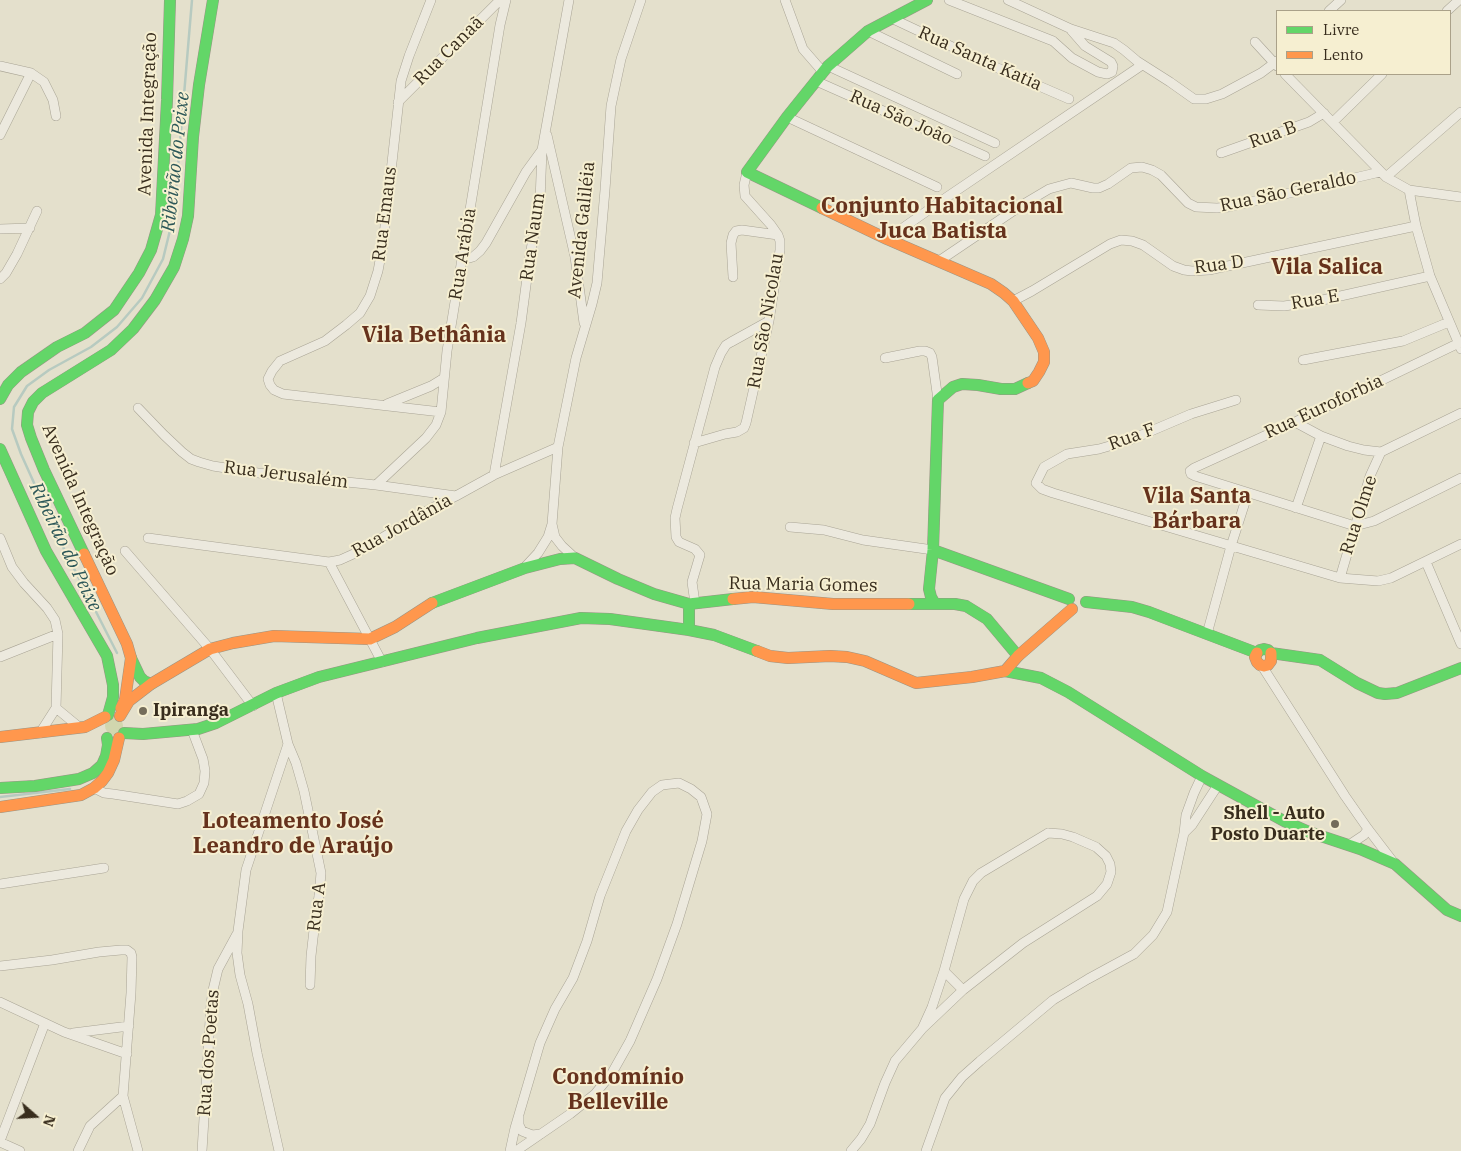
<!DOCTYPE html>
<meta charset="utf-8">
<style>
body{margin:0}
#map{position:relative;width:1461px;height:1151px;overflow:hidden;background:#e4e0cc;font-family:"IBM Plex Serif",serif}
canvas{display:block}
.legend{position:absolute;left:1276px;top:10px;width:175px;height:65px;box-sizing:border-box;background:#f6efd1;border:1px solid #aaa189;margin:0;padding:6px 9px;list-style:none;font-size:15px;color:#382d1d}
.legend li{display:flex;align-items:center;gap:10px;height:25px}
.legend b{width:25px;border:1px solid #aaa189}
.north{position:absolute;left:10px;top:1091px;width:50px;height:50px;-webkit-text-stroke:4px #f6efd1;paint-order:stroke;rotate:109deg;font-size:14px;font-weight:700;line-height:20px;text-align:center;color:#382d1d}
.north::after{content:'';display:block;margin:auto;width:18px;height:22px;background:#382d1d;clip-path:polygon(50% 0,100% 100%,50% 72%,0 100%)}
</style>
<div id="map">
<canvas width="1461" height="1151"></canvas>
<ul class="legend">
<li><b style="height:6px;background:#63d668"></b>Livre</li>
<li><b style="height:6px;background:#ff974d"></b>Lento</li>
</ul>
<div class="north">N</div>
</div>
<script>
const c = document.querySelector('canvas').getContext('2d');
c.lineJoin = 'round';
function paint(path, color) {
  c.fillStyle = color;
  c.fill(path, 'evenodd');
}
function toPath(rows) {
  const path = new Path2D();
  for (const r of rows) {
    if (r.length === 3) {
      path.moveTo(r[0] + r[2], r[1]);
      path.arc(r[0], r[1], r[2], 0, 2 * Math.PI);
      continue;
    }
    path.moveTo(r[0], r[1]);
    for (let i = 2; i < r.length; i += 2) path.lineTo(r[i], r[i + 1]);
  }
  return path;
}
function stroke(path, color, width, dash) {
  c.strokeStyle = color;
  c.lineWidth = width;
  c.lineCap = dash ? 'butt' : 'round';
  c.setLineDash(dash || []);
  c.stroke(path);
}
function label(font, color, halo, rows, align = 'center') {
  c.font = font + ' "IBM Plex Serif",serif';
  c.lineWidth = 4;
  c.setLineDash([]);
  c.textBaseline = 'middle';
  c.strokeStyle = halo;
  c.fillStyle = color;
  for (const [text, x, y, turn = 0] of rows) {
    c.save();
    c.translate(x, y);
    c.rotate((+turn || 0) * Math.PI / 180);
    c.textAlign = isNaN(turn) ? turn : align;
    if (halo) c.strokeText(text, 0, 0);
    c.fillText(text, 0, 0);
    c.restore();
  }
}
const green = toPath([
 [114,726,9]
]);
const stream = toPath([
 [117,653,62,545,21,454,12,429,14,407,27,386,49,370,91,347,117,327,142,298,163,259,174,214,192,0],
 [0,797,70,789]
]);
const street = toPath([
 [431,0,409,56,401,81,383,244,378,271,370,296,360,313,346,325,325,341,280,361,272,371,268,379,270,385,274,390,283,394,441,412],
 [785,0,803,49,823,72],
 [949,0,1053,41,1072,58,1098,72,1107,74,1112,72,1113,66,1111,62,1085,46,1071,30],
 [1008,0,1071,29,1114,43,1124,50,1137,61,1170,82,1194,99,1206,99,1222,94,1261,73,1277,61],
 [1329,11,1341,0],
 [1447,11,1459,0],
 [891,18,993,66,1069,99],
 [868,31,957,74],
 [1255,42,1277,66],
 [0,66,31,73,44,82,53,100,56,116],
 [828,66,995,143],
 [1285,74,1386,177,1409,190,1461,197],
 [816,81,985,156],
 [398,102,500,0],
 [787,117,937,187],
 [1333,122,1382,74],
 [0,135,31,73],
 [547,135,575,257,584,323],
 [1221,153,1309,122,1324,113],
 [1386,177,1461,112],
 [1409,190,1416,226,1430,276,1461,349],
 [0,229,30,228],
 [887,239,947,197,1142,65],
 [462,260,473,257,480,251,486,243,526,172,542,150],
 [939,261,1022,205,1049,189,1071,183,1093,188,1099,188,1108,184,1131,168,1142,167,1152,170,1161,175,1188,203,1196,207,1217,208,1229,207,1380,172],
 [733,277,731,243,733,235,736,231,742,230,778,235],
 [0,279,6,273,17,254,37,211],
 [1013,301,1032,291,1110,244,1121,240,1132,241,1143,245,1173,266,1184,270,1192,271,1209,270,1416,226],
 [1258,305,1284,306,1318,301,1430,276],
 [1461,342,1295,422,1194,468,1190,471,1191,474,1195,476,1355,526,1374,521,1461,478],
 [885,358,920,351,925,351,930,353,932,357,938,400],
 [1303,360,1403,341,1449,322],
 [1236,400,1191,414,1130,440,1099,449,1067,454,1044,467,1036,483,1042,489,1053,493,1340,578,1378,581,1391,578,1461,544],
 [387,404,431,386,444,378],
 [138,408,164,435,182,452,191,459,199,462,213,466,258,473,376,485,456,496],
 [1295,422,1321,436,1348,446,1364,450,1381,452,1461,413],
 [694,443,725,434,737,432,744,428,746,423,769,321,780,250,780,241,778,235,771,225,745,196,744,185,747,172],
 [494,475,521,323,530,255,540,201,542,150,569,0],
 [376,485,426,438,436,425,441,412,447,351,500,25,506,0],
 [1296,508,1321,436],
 [552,524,555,537,562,546,575,558],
 [790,527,824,530,863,540,933,550],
 [0,538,12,567,24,583,47,608,55,620,58,634,56,708,40,733],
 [148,538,329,562,340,560,360,551,430,509,456,496,494,475,558,447],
 [125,551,210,649,253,706],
 [329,562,382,662],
 [1426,562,1461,644],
 [525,567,538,553,548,537,552,524,558,447,576,358,592,304,597,283,605,190,611,106,621,59,641,0],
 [1340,578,1370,476,1381,452],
 [695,603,692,582,700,555,695,549,679,542,676,537,675,518,677,509,715,367,721,353,726,345,731,342,769,321],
 [1207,634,1231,546,1248,493],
 [0,657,58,634],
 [1262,666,1345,796,1368,829,1394,863],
 [276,693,288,744,246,870,238,931,237,953,240,975,248,1004,257,1053,279,1151],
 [56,708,79,727],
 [288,744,296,763,304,791,321,873,319,896,315,921,311,956,310,985],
 [94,788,104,793,113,794,178,804,187,801,199,794,204,783,205,771,203,759,192,730],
 [1048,833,1062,834,1073,837,1096,847,1106,856,1110,864,1111,872,1107,884,1097,896,1023,943,963,990,922,1029,932,1007,944,971,964,899,973,881,981,873,1048,833],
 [1184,833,1192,825,1218,785],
 [1349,845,1364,835,1368,829],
 [0,884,104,868],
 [0,966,52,960,99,952,121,950,127,950,131,953,132,957,131,993,123,1096,138,1151],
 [944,971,963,990],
 [0,1002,64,1032,127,1054],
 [73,1033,129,1026],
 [519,1116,519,1125,522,1131,532,1135,541,1134],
 [0,1141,45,1023],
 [0,1142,20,1151],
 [78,1151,90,1126,123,1096],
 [202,1151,211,1004,213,990,218,969,237,934],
 [510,1151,515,1128,540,1043,555,1009,573,978,587,941,600,896,626,831,638,810,652,792,662,785,679,783,691,789,701,797,707,814,702,841,677,924,657,979,630,1041,612,1073,595,1094,570,1114,516,1151],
 [851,1151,861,1139,870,1124,885,1083,895,1061,922,1029],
 [926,1151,945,1098,962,1077,980,1061,1053,1000,1088,979,1134,954,1153,935,1167,912,1184,833,1186,815,1194,793,1202,776]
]);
const fast = toPath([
 [822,208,747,172,787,117,828,66,868,31,927,0],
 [0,399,8,385,21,372,57,347,85,333,114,310,139,273,151,250,161,215,167,100,170,0],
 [0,449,46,551,107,656,113,685,113,697,108,715],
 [933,550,1069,599],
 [84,554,44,470,31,438,27,425,28,412,33,402,42,393,111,350,133,329,155,300,174,267,183,239,188,216,193,137,199,85,213,0],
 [1086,602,1132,607,1149,612,1257,653],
 [432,603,525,568,560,559,575,558,618,579,654,594,689,604,733,599],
 [689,604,689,630],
 [909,604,955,604,966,606,987,619,1018,656],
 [935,604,931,597,929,589,933,550,938,400,953,387,962,384,978,385,1001,389,1015,389,1028,383],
 [1257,653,1260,650,1264,649,1268,650,1271,653,1320,660,1357,683,1378,693,1385,694,1397,693,1461,668],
 [131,658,140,677,144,681,151,684],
 [1005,671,1041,678,1068,692,1202,776,1284,821,1309,832,1360,849,1395,864,1447,910,1461,916],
 [124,733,143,734,198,729,216,723,276,693,319,677,477,638,581,618,610,619,689,630,714,635,757,651],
 [0,788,35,786,79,779,93,773,102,765,106,756,108,745,107,738]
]);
const slow = toPath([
 [822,208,887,239,991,284,1004,293,1013,301,1038,338,1044,352,1044,362,1039,372,1033,381,1028,383],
 [84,554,127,644,131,658,125,700,121,708],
 [733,599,753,597,833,604,909,604],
 [757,651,770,656,788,658,830,656,847,657,865,661,916,683,972,677,1005,671,1018,656,1072,609],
 [1257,653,1255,657,1257,662,1260,665,1264,666,1268,665,1271,661,1271,653],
 [120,716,129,701,151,684,210,649,233,643,274,636,370,639,395,627,432,603],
 [0,737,85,727,105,717],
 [0,807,81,795,94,788,102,781,108,773,114,760,119,738]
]);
const markers = [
 [143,711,5,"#746c5a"],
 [1335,824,5,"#746c5a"]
];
const streetNames = [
 ["Rua Canaã",449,51,-45],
 ["Rua Santa Katia",980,59,24],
 ["Avenida Integração",148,114,-88],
 ["Rua São João",901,118,24],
 ["Rua B",1273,135,-20],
 ["Rua São Geraldo",1288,192,-12],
 ["Rua Emaus",385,214,-83],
 ["Avenida Galiléia",582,230,-84],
 ["Rua Naum",533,237,-82],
 ["Rua Arábia",463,254,-81],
 ["Rua D",1219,265,-8],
 ["Rua E",1315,300,-10],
 ["Rua São Nicolau",766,321,-80],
 ["Rua Euroforbia",1324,407,-25],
 ["Rua F",1132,437,-20],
 ["Rua Jerusalém",286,475,7],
 ["Avenida Integração",80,500,66],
 ["Rua Olme",1359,515,-72],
 ["Rua Jordânia",402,526,-29],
 ["Rua Maria Gomes",803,585,1],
 ["Rua A",317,907,-83],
 ["Rua dos Poetas",209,1053,-86]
];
const poiNames = [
 ["Ipiranga",153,711],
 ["Shell - Auto",1325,814,"right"],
 ["Posto Duarte",1325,835,"right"]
];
const waterNames = [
 ["Ribeirão do Peixe",176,162,-84],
 ["Ribeirão do Peixe",65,547,64]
];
const districtNames = [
 ["Conjunto Habitacional",942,207],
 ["Juca Batista",942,232],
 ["Vila Salica",1327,268],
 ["Vila Bethânia",434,336],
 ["Vila Santa",1197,497],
 ["Bárbara",1197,522],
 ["Loteamento José",293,822],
 ["Leandro de Araújo",293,847],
 ["Condomínio",618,1078],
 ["Belleville",618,1103]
];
paint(green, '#d1d6ae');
stroke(stream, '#b7cac0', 2.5);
stroke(street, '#a9a495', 10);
stroke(fast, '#999485', 12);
stroke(slow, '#999485', 12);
stroke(street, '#ece9de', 9);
stroke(fast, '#63d668', 11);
stroke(slow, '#ff974d', 11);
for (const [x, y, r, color] of markers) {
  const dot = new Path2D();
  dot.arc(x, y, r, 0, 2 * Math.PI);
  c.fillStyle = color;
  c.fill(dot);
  stroke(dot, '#f6efd1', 2);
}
label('18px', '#382d1d', '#f6efd1', streetNames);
label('bold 18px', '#382d1d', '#f6efd1', poiNames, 'left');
label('italic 19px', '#2c5758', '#f6efd1', waterNames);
label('bold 22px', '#66321c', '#f6efd1', districtNames);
</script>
